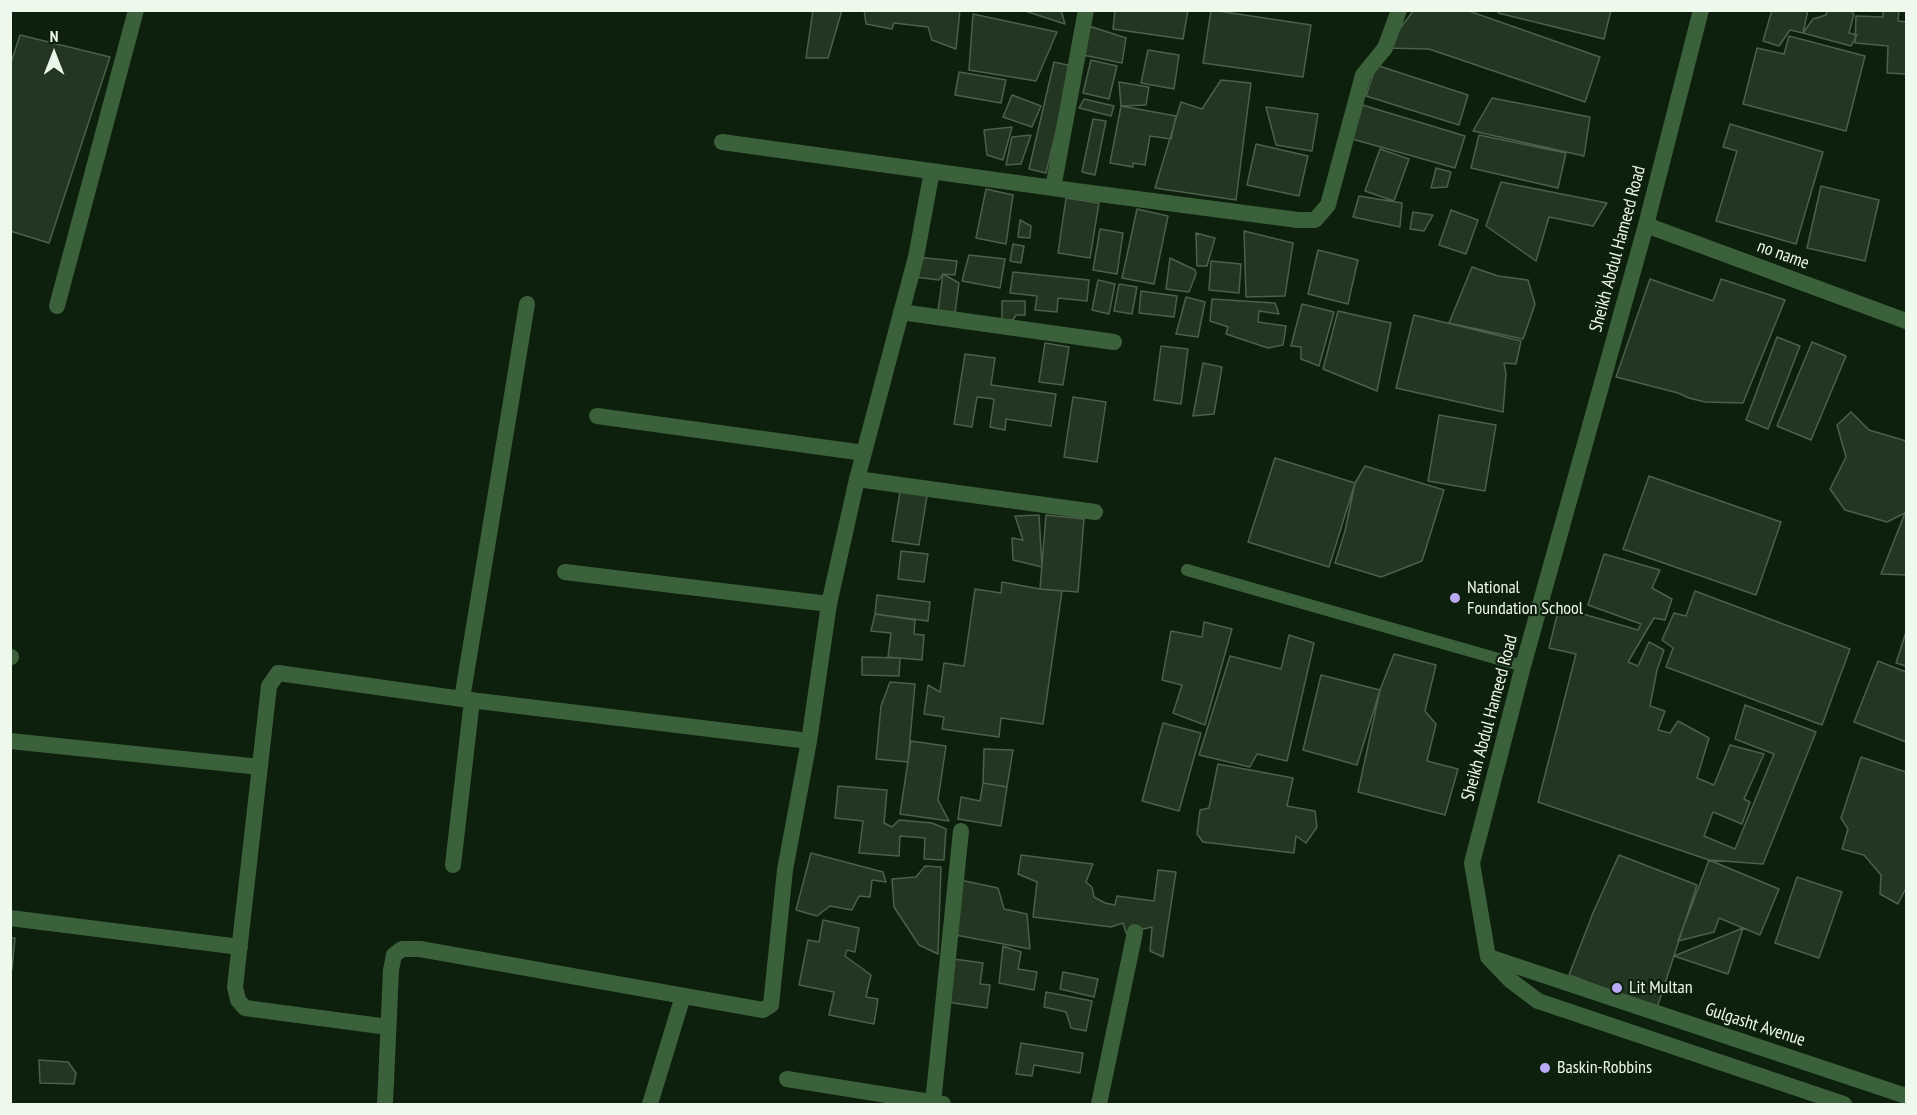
<!DOCTYPE html>
<style>
body{margin:0}
#map{position:relative;width:1917px;height:1115px;overflow:hidden;background:#0d200d;font-family:"PT Sans Narrow",sans-serif}
canvas{display:block}
.frame{position:absolute;inset:0;border:12px solid #ecf9eb;pointer-events:none}
.north{position:absolute;left:24px;top:24px;width:60px;height:60px;-webkit-text-stroke:4px #0d200d;paint-order:stroke;rotate:0deg;font-size:16px;font-weight:700;line-height:24px;text-align:center;color:#ecf9eb}
.north::after{content:'';display:block;margin:auto;width:21px;height:27px;background:#ecf9eb;clip-path:polygon(50% 0,100% 100%,50% 72%,0 100%)}
</style>
<div id="map">
<canvas width="1917" height="1115"></canvas>
<div class="frame"></div>
<div class="north">N</div>
</div>
<script>
const c = document.querySelector('canvas').getContext('2d');
c.lineJoin = 'round';
function paint(path, color) {
  c.fillStyle = color;
  c.fill(path, 'evenodd');
}
function toPath(rows) {
  const path = new Path2D();
  for (const r of rows) {
    path.moveTo(r[0], r[1]);
    for (let i = 2; i < r.length; i += 2) path.lineTo(r[i], r[i + 1]);
  }
  return path;
}
function stroke(path, color, width, dash) {
  c.strokeStyle = color;
  c.lineWidth = width;
  c.lineCap = dash ? 'butt' : 'round';
  c.setLineDash(dash || []);
  c.stroke(path);
}
function label(font, color, halo, rows, align = 'center') {
  c.font = font + ' "PT Sans Narrow",sans-serif';
  c.lineWidth = 4.5;
  c.setLineDash([]);
  c.textBaseline = 'middle';
  c.strokeStyle = halo;
  c.fillStyle = color;
  for (const [text, x, y, turn = 0] of rows) {
    c.save();
    c.translate(x, y);
    c.rotate((+turn || 0) * Math.PI / 180);
    c.textAlign = isNaN(turn) ? turn : align;
    if (halo) c.strokeText(text, 0, 0);
    c.fillText(text, 0, 0);
    c.restore();
  }
}
const building = toPath([
 [813,10,842,10,828,58,806,58,813,10],
 [864,10,960,10,956,49,932,40,928,27,894,23,892,29,866,24,864,10],
 [1022,10,1061,10,1065,24,1022,10],
 [1115,10,1188,10,1183,39,1113,29,1115,10],
 [1211,10,1311,25,1303,77,1203,63,1211,10],
 [1414,10,1466,10,1600,57,1585,102,1429,49,1385,48,1414,10],
 [1499,10,1611,10,1604,39,1498,13,1499,10],
 [1772,10,1808,10,1803,33,1790,30,1779,46,1763,41,1772,10],
 [1827,10,1849,10,1854,14,1849,33,1857,35,1851,46,1803,33,1813,19,1826,15,1827,10],
 [1883,10,1899,10,1898,21,1906,22,1906,74,1887,73,1888,46,1855,43,1856,16,1883,17,1883,10],
 [973,14,1057,32,1036,81,969,70,973,14],
 [1086,25,1126,38,1122,63,1078,54,1086,25],
 [20,35,110,57,49,243,10,231,10,66,20,35],
 [1789,36,1865,56,1846,131,1743,104,1757,48,1784,54,1789,36],
 [1148,50,1179,55,1174,89,1141,83,1148,50],
 [1091,60,1117,66,1109,99,1083,93,1091,60],
 [1054,62,1072,66,1046,173,1029,169,1054,62],
 [1376,65,1468,95,1459,125,1366,96,1376,65],
 [959,72,1006,80,1001,103,955,95,959,72],
 [1221,80,1251,83,1236,200,1155,188,1181,102,1202,109,1221,80],
 [1119,82,1149,87,1146,105,1121,106,1119,82],
 [1012,95,1041,106,1032,127,1003,117,1012,95],
 [1492,98,1590,117,1584,156,1473,131,1492,98],
 [1084,99,1114,106,1111,116,1079,108,1084,99],
 [1356,103,1465,136,1455,168,1345,137,1356,103],
 [1121,106,1176,116,1171,139,1150,136,1145,165,1133,163,1133,167,1110,163,1121,106],
 [1266,107,1318,114,1312,151,1276,145,1266,107],
 [1093,119,1106,121,1095,175,1082,172,1093,119],
 [1730,124,1823,152,1796,244,1716,221,1737,151,1723,147,1730,124],
 [1012,127,1003,160,987,155,984,130,1012,127],
 [1031,135,1021,164,1006,165,1012,137,1031,135],
 [1479,135,1566,153,1558,188,1471,168,1479,135],
 [1256,144,1308,156,1299,196,1247,185,1256,144],
 [1380,149,1409,159,1394,201,1365,191,1380,149],
 [1436,168,1451,172,1447,187,1431,188,1436,168],
 [1501,182,1607,203,1593,226,1549,217,1536,261,1486,226,1501,182],
 [1821,186,1879,200,1865,261,1807,248,1821,186],
 [986,189,1013,195,1006,244,976,238,986,189],
 [1359,196,1402,203,1400,227,1353,217,1359,196],
 [1066,198,1099,203,1090,258,1058,253,1066,198],
 [1137,209,1168,216,1154,284,1122,278,1137,209],
 [1451,210,1478,220,1466,254,1439,245,1451,210],
 [1413,212,1433,215,1424,231,1410,229,1413,212],
 [1020,220,1031,226,1030,238,1018,237,1020,220],
 [1100,229,1123,233,1117,274,1093,270,1100,229],
 [1244,231,1293,243,1285,296,1246,297,1244,231],
 [1196,233,1215,238,1207,266,1197,266,1196,233],
 [1013,244,1024,246,1021,263,1010,261,1013,244],
 [1318,250,1358,260,1348,304,1308,294,1318,250],
 [969,255,1005,259,1000,288,962,281,969,255],
 [916,257,957,261,955,275,943,274,939,280,915,277,916,257],
 [1170,258,1195,270,1196,274,1189,292,1166,289,1170,258],
 [1211,261,1241,264,1239,293,1209,290,1211,261],
 [1472,267,1498,276,1528,280,1535,304,1523,339,1449,323,1472,267],
 [1013,272,1089,280,1087,301,1058,298,1057,312,1035,310,1037,296,1010,293,1013,272],
 [943,274,959,283,955,313,938,311,943,274],
 [1650,279,1713,301,1721,279,1785,300,1743,403,1705,402,1689,398,1678,393,1616,377,1650,279],
 [1098,280,1115,284,1109,314,1092,310,1098,280],
 [1119,284,1137,287,1132,314,1114,311,1119,284],
 [1141,291,1177,296,1174,317,1139,313,1141,291],
 [1186,297,1205,302,1198,337,1176,334,1186,297],
 [1212,299,1275,303,1279,314,1259,311,1258,322,1286,326,1283,345,1268,348,1226,334,1228,327,1210,321,1212,299],
 [1002,301,1025,301,1025,315,1016,315,1013,320,1002,320,1002,301],
 [1302,304,1334,312,1319,366,1301,359,1301,347,1291,346,1302,304],
 [1338,311,1391,323,1377,391,1323,369,1338,311],
 [1414,315,1521,341,1516,364,1504,363,1506,374,1503,412,1396,388,1414,315],
 [1777,337,1800,346,1768,429,1746,420,1777,337],
 [1812,342,1846,356,1811,440,1777,426,1812,342],
 [1045,343,1069,347,1063,385,1039,382,1045,343],
 [1161,346,1188,349,1181,404,1154,400,1161,346],
 [965,354,995,358,991,385,1056,394,1051,426,1006,419,1005,430,990,427,994,399,977,397,972,427,954,424,965,354],
 [1203,363,1222,367,1214,414,1193,416,1203,363],
 [1073,397,1106,402,1097,462,1064,457,1073,397],
 [1851,412,1869,430,1906,441,1906,575,1881,574,1905,513,1887,522,1845,510,1830,489,1846,457,1837,425,1851,412],
 [1439,415,1496,425,1485,491,1428,481,1439,415],
 [1275,458,1355,483,1329,567,1248,542,1275,458],
 [1365,466,1444,490,1422,561,1381,577,1335,563,1345,531,1355,483,1365,466],
 [1649,476,1781,522,1756,595,1623,549,1649,476],
 [901,486,928,490,919,545,892,541,901,486],
 [1039,515,1042,567,1013,560,1012,538,1023,540,1015,516,1039,515],
 [1046,515,1084,519,1078,592,1040,589,1046,515],
 [901,551,928,554,924,582,898,579,901,551],
 [1604,554,1660,570,1652,588,1672,599,1665,620,1654,618,1628,662,1638,666,1649,642,1664,650,1657,670,1650,706,1665,711,1658,730,1670,733,1678,721,1709,738,1697,778,1714,785,1730,745,1764,754,1744,799,1750,802,1742,824,1713,812,1704,836,1735,849,1774,754,1735,739,1745,705,1816,732,1763,864,1709,860,1538,802,1576,654,1549,648,1559,607,1638,630,1641,624,1588,605,1604,554],
 [1002,582,1040,589,1062,591,1043,724,1001,718,999,737,942,729,944,717,924,714,928,685,940,692,944,663,964,666,975,589,1001,593,1002,582],
 [1695,591,1850,649,1822,725,1666,667,1673,648,1662,640,1674,613,1686,616,1695,591],
 [877,595,930,602,928,621,875,614,877,595],
 [875,614,915,620,914,634,924,635,922,660,888,657,891,633,871,631,875,614],
 [1204,622,1232,629,1205,725,1173,713,1182,685,1162,680,1171,631,1202,637,1204,622],
 [1906,632,1906,666,1896,663,1906,632],
 [1289,635,1314,643,1287,761,1257,754,1250,767,1199,755,1230,656,1281,669,1289,635],
 [1394,654,1436,665,1425,711,1436,724,1427,761,1458,769,1445,815,1358,792,1380,690,1394,654],
 [862,657,900,658,899,676,862,675,862,657],
 [1878,661,1906,672,1906,742,1854,722,1878,661],
 [1321,675,1380,690,1357,765,1303,750,1321,675],
 [890,682,915,684,908,762,876,759,881,706,890,682],
 [1163,723,1201,733,1179,811,1142,801,1163,723],
 [911,741,946,746,938,800,949,821,900,814,911,741],
 [984,749,1013,750,1007,787,983,783,984,749],
 [1861,757,1906,772,1906,888,1898,904,1880,894,1881,875,1864,855,1842,849,1848,829,1841,818,1861,757],
 [1218,764,1293,778,1287,806,1315,811,1317,827,1306,843,1296,836,1294,853,1203,842,1197,834,1200,810,1209,808,1218,764],
 [983,783,1007,787,1001,826,958,819,961,797,980,801,983,783],
 [838,786,887,790,884,823,892,827,899,820,932,823,946,829,944,860,924,859,925,838,900,836,899,856,859,853,863,821,835,818,838,786],
 [811,853,883,872,886,882,872,880,870,897,859,896,852,910,830,906,817,916,796,910,811,853],
 [1021,855,1093,864,1086,882,1092,887,1094,897,1105,903,1115,905,1117,896,1154,901,1158,870,1176,872,1163,957,1150,951,1152,927,1126,933,1123,923,1111,927,1033,917,1037,882,1018,874,1021,855],
 [1619,855,1697,885,1657,1008,1569,975,1593,913,1619,855],
 [1709,860,1779,889,1760,935,1719,918,1714,932,1678,941,1709,860],
 [925,866,941,867,938,954,919,945,894,907,892,879,916,877,925,866],
 [1797,877,1842,892,1819,958,1775,943,1797,877],
 [960,880,998,888,1004,909,1027,914,1030,949,950,934,960,880],
 [823,920,859,928,855,952,847,950,845,956,871,975,866,997,878,999,874,1024,829,1015,834,992,799,985,808,940,819,942,823,920],
 [1743,928,1728,974,1674,956,1743,928],
 [10,938,15,938,12,969,10,969,10,938],
 [1003,946,1021,952,1018,969,1037,972,1034,990,999,983,1003,946],
 [954,959,983,963,980,984,990,985,987,1008,947,1002,954,959],
 [1063,972,1098,979,1094,997,1060,989,1063,972],
 [1046,992,1092,1001,1086,1031,1071,1028,1066,1012,1044,1007,1046,992],
 [1021,1043,1083,1053,1080,1073,1034,1065,1032,1076,1016,1074,1021,1043],
 [39,1060,68,1062,76,1073,74,1084,40,1083,39,1060]
]);
const service = toPath([
 [1187,570,1523,666]
]);
const minor = toPath([
 [1701,10,1646,225,1523,666,1472,863,1488,957,1510,980,1538,1001,1844,1104],
 [722,142,1053,188,1298,220,1315,220,1328,205,1363,75,1385,48,1399,10],
 [1053,188,1086,10],
 [1646,225,1906,321],
 [57,306,136,10],
 [901,312,1114,342],
 [597,416,864,453],
 [857,479,1095,512],
 [565,572,829,604],
 [10,657,11,657],
 [462,699,527,304],
 [10,741,260,767],
 [453,865,472,700],
 [10,918,240,947],
 [1492,958,1906,1096],
 [388,1027,245,1008,238,1000,235,987,269,686,278,673,462,699,809,741],
 [787,1079,943,1104],
 [933,1103,961,831],
 [385,1104,391,970,394,955,402,949,420,949,763,1010,771,1005,785,870,809,741,829,604,857,479,916,257,932,171],
 [650,1104,683,996],
 [1099,1104,1135,932]
]);
const markers = [
 [1455,598,6,"#baaaf6"],
 [1617,988,6,"#baaaf6"],
 [1545,1068,6,"#baaaf6"]
];
const streetNames = [
 ["Sheikh Abdul Hameed Road",1618,249,-75],
 ["no name",1783,255,20],
 ["Sheikh Abdul Hameed Road",1490,718,-75],
 ["Gulgasht Avenue",1755,1025,18]
];
const poiNames = [
 ["National",1467,588],
 ["Foundation School",1467,609],
 ["Lit Multan",1629,988],
 ["Baskin-Robbins",1557,1068]
];
paint(building, '#233622');
stroke(building, '#4b604a', 1.5);
stroke(service, '#3a6139', 12);
stroke(minor, '#3a6139', 16);
for (const [x, y, r, color] of markers) {
  const dot = new Path2D();
  dot.arc(x, y, r, 0, 2 * Math.PI);
  c.fillStyle = color;
  c.fill(dot);
  stroke(dot, '#0d200d', 2);
}
label('18px', '#ecf9eb', '#0d200d', streetNames);
label('18px', '#ecf9eb', '#0d200d', poiNames, 'left');
</script>
